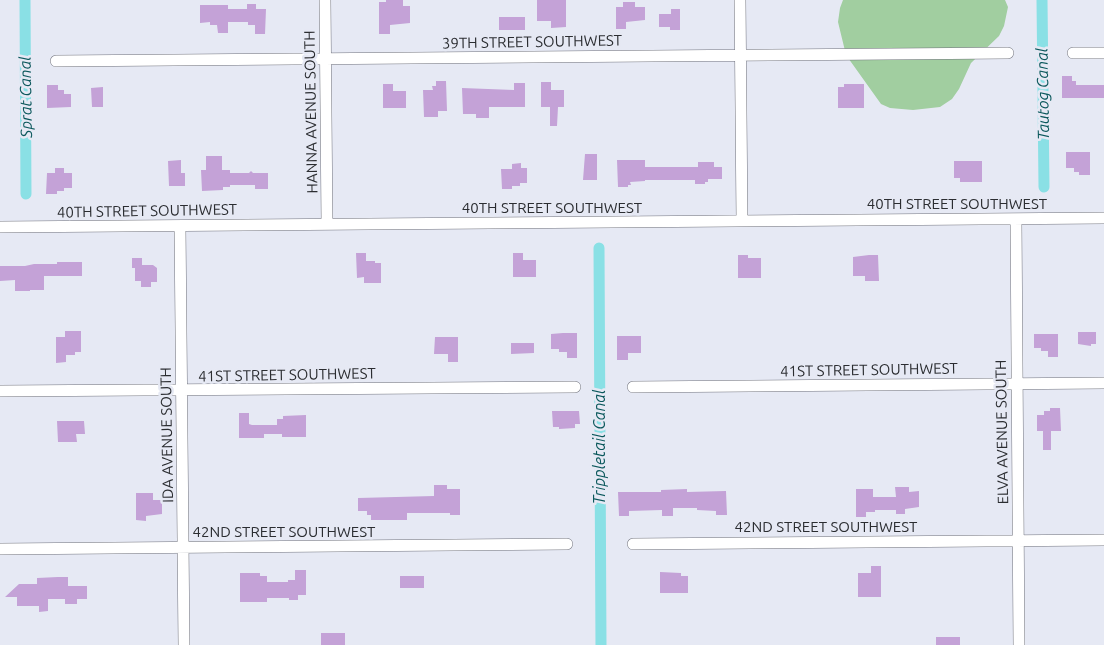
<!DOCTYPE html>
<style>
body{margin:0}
canvas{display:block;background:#e6e9f4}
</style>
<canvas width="1104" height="645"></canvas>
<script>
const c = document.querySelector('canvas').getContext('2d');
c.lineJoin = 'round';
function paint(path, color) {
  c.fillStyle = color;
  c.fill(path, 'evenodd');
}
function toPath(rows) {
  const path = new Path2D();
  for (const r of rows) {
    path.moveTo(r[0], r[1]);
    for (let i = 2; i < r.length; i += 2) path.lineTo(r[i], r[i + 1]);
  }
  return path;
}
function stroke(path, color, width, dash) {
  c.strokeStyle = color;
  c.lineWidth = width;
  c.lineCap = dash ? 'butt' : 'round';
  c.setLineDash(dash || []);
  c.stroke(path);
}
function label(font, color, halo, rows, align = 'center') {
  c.font = font + ' Ubuntu,sans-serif';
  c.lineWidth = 5;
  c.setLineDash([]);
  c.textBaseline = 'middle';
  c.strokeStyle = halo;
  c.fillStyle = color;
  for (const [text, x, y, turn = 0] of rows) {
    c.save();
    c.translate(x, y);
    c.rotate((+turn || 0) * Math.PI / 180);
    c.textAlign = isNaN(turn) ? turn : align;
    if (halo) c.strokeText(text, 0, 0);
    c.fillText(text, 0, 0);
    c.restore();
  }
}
const green = toPath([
 [843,0,1005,0,1008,7,1004,26,999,36,971,63,959,89,952,99,940,107,913,110,890,108,881,104,846,55,838,22,840,8]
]);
const canal = toPath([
 [25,0,26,194],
 [1042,0,1044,187],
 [599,248,601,645]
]);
const building = toPath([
 [386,0,403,0,403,6,410,6,410,23,390,25,390,34,379,34,379,2,386,2],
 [537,0,566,0,566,27,551,28,551,21,537,21],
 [623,2,635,2,635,7,645,7,645,20,626,22,626,29,616,29,616,7,623,7],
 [247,4,256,4,256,9,266,9,265,34,255,34,255,25,248,25,248,22,228,22,228,33,218,33,217,25,210,25,210,22,200,23,200,5,228,5,228,9,247,9],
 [671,9,680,9,680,30,670,30,670,27,659,27,659,14,671,14],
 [499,17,525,17,525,30,499,30],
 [1062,76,1072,76,1072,81,1076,81,1076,85,1104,85,1104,98,1062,98],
 [436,81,446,81,447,111,438,111,438,117,424,117,423,90,433,90,432,86,436,86],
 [541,82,551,82,551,90,564,90,564,107,558,107,557,126,550,126,550,107,541,107],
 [514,83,525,83,525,107,489,107,489,118,476,118,476,114,463,114,462,88,514,90],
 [383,84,393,84,393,91,406,91,406,108,383,108],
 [844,84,864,84,864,108,838,108,838,87,844,87],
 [47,85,58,85,58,90,64,90,64,94,71,94,71,107,47,108],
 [103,87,103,107,92,107,91,88],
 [1066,152,1090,152,1090,175,1079,175,1079,172,1074,172,1074,168,1066,168],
 [585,154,597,154,597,180,583,180],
 [206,156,222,156,222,170,230,170,230,173,249,173,251,171,253,173,268,173,268,189,255,189,255,185,230,185,230,187,223,187,223,190,202,191,201,170,206,170],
 [181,160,181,173,185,173,185,186,169,186,168,161],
 [617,160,645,160,645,167,698,167,698,162,714,162,714,167,722,167,722,179,708,179,708,182,705,182,705,184,695,184,695,180,645,180,645,181,630,182,631,185,628,185,628,187,618,187],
 [954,161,982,161,982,182,960,182,960,178,954,178],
 [521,163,521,168,527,168,527,183,520,183,520,186,512,186,512,189,502,189,501,169,512,169,512,164],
 [55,168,64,168,64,173,72,173,72,188,64,188,64,191,57,191,57,194,46,194,47,173,55,173],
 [356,253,366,253,366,261,375,261,375,263,381,263,381,283,364,283,364,277,357,278],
 [513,253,523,253,523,260,536,260,536,277,513,277],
 [738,255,748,255,748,258,761,258,761,278,738,278],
 [869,255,878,255,879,281,865,281,865,276,853,276,853,257],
 [132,258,142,258,142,265,153,265,157,268,157,282,151,282,151,287,141,287,141,281,135,281,135,268,132,268],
 [57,262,82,262,82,276,44,276,44,290,30,290,30,291,15,291,15,280,0,281,0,266,25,266,34,264,57,264],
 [65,331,81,331,81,352,75,352,75,355,66,355,66,362,56,363,56,337,65,337],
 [1078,332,1096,332,1096,344,1091,344,1091,346,1078,344],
 [563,333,577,333,577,358,567,358,567,352,559,352,559,349,551,349,551,334],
 [1034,334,1058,334,1058,357,1048,357,1048,351,1041,351,1041,348,1034,348],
 [617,336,641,336,641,353,628,353,628,360,617,360],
 [435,337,458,337,458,362,448,362,448,354,434,354],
 [511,343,534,343,534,353,511,354],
 [1050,408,1060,408,1061,431,1051,431,1051,450,1043,450,1043,431,1037,431,1037,415,1044,415,1044,411,1050,411],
 [552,411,579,411,580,424,575,424,575,428,559,429,559,427,553,427],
 [239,413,249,413,249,424,252,425,277,425,277,419,283,419,283,416,306,415,306,437,282,437,282,434,264,434,264,438,239,438],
 [57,421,84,421,85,434,76,434,77,442,58,442],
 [434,485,447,485,447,489,460,489,460,515,450,515,450,513,407,513,407,520,371,520,371,515,367,515,367,511,358,511,358,498,434,496],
 [895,487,909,487,909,492,919,491,919,507,905,509,905,514,896,514,896,510,875,510,875,512,866,512,866,517,856,517,856,489,873,489,873,497,896,497],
 [687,489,687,492,726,491,727,515,716,515,716,511,697,510,697,508,673,508,673,516,662,516,662,510,629,511,629,516,619,516,618,492,661,492,661,490],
 [136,493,153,493,153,500,162,500,162,514,146,516,146,521,136,520],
 [871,566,881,566,881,597,858,597,858,573,871,573],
 [295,570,306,570,306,595,298,595,298,600,289,600,289,598,267,598,267,602,240,602,240,573,260,573,260,576,267,576,267,582,288,582,288,580,295,580],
 [660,572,681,573,681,576,688,576,688,593,660,593],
 [400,576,424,576,424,588,400,588],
 [58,577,68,577,68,586,87,586,87,599,77,599,77,604,65,604,65,599,48,599,48,611,39,612,39,606,17,606,17,597,5,597,19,584,37,584,37,578],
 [321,633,345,633,345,645,321,645],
 [936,637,960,637,960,645,936,645]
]);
const minor = toPath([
 [325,0,327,224],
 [740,0,742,221],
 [1073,53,1104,53],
 [56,61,1008,53],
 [1016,219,1019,645],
 [180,226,184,645],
 [0,227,1104,218],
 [633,387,1104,383],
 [0,391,575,387],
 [633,544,1104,540],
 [0,549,567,544]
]);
const streetNames = [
 ["39TH STREET SOUTHWEST",532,42,-1],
 ["HANNA AVENUE SOUTH",311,112,-91],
 ["40TH STREET SOUTHWEST",957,204],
 ["40TH STREET SOUTHWEST",552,208],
 ["40TH STREET SOUTHWEST",147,211,-1],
 ["41ST STREET SOUTHWEST",869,370,-1],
 ["41ST STREET SOUTHWEST",287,375,-1],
 ["ELVA AVENUE SOUTH",1002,432,-91],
 ["IDA AVENUE SOUTH",167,435,-91],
 ["42ND STREET SOUTHWEST",826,527],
 ["42ND STREET SOUTHWEST",284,532]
];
const waterNames = [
 ["Tautog Canal",1043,94,-91],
 ["Sprat Canal",26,97,-91],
 ["Trippletail Canal",600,447,-90]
];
paint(green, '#a1cea0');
stroke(canal, '#8ae0e5', 11);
paint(building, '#c4a2d7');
stroke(minor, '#70727c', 12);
stroke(minor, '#fff', 11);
label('15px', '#2b2d31', '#e6e9f4', streetNames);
label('italic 16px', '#0b585c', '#e6e9f4', waterNames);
</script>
